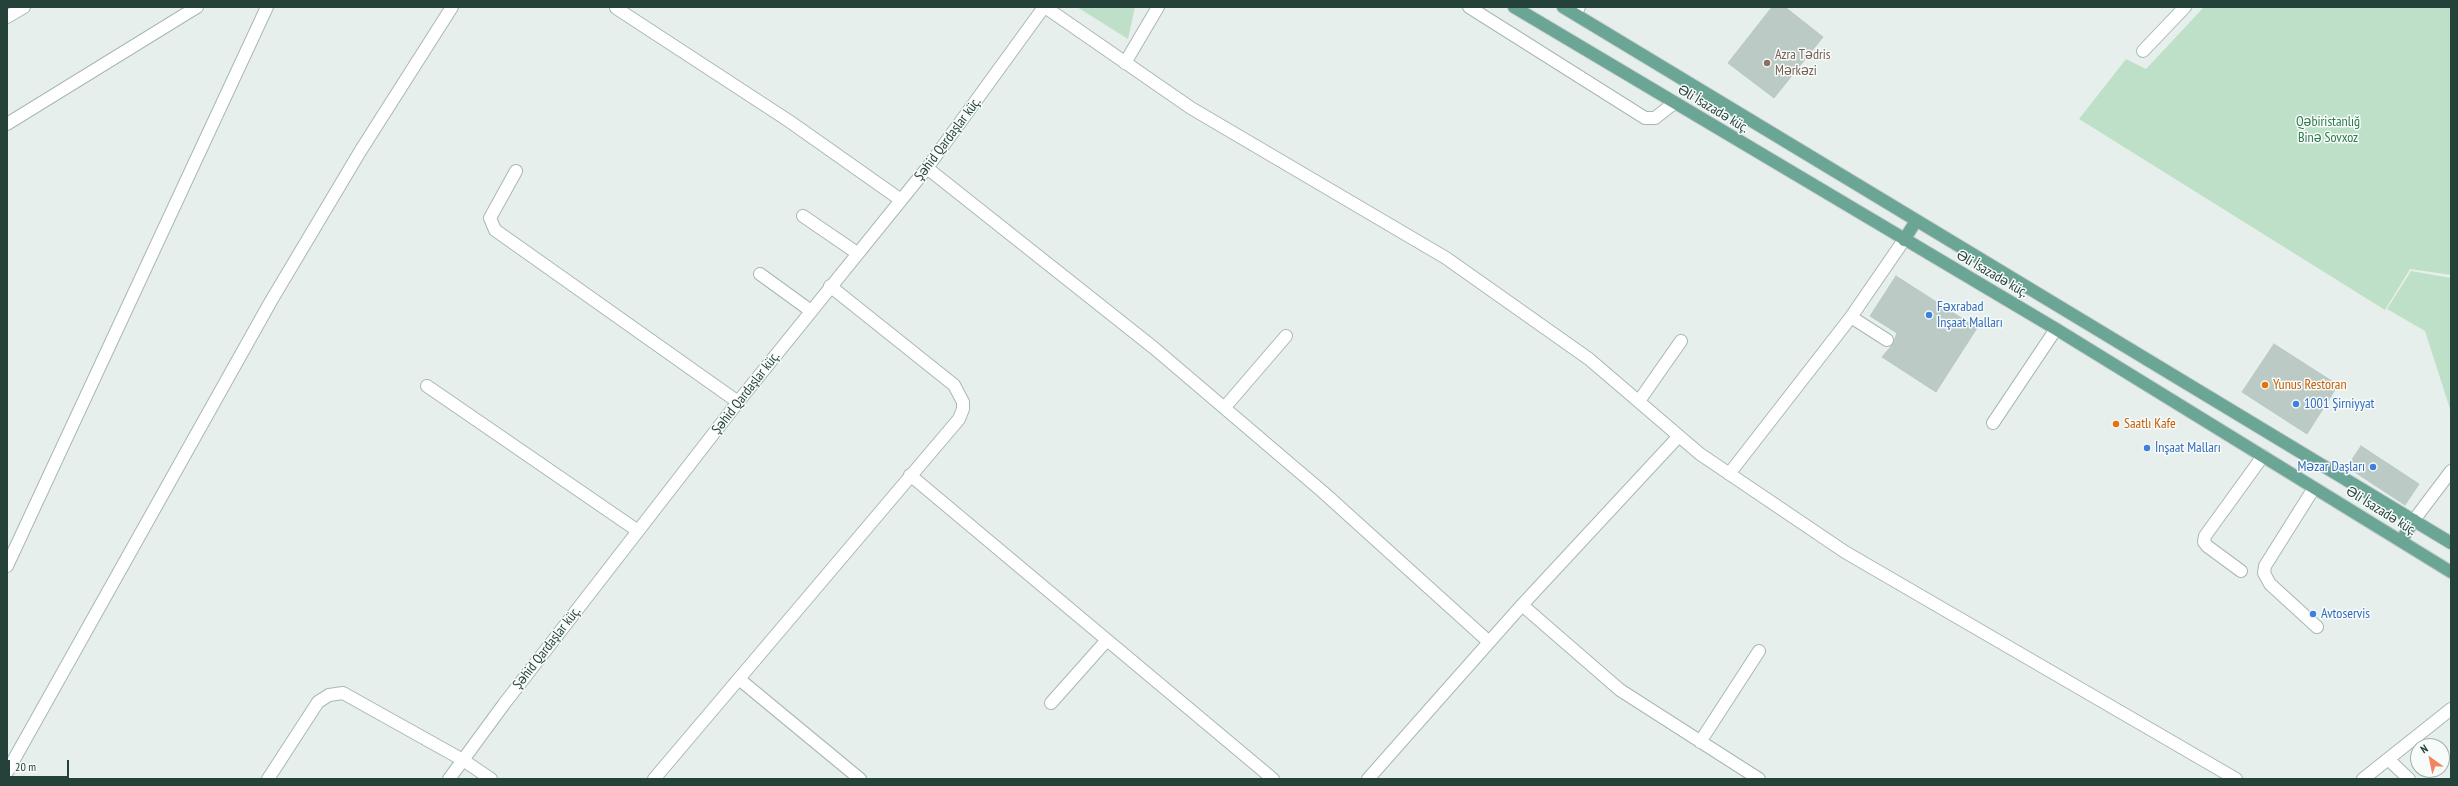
<!DOCTYPE html>
<meta charset="utf-8">
<style>
body{margin:0}
#map{position:relative;width:2458px;height:786px;overflow:hidden;background:#e6efeb;font-family:"PT Sans Narrow",sans-serif}
canvas{display:block}
.frame{position:absolute;inset:0;border:8px solid #24423a;pointer-events:none}
.north{position:absolute;left:2410px;top:738px;width:40px;height:40px;box-sizing:border-box;background:#f7fbf9;border:1px solid #a3b1ad;border-radius:50%;rotate:327deg;font-size:11px;font-weight:700;line-height:16px;text-align:center;color:#24423a}
.north::after{content:'';display:block;margin:auto;width:14px;height:18px;background:#f4845f;clip-path:polygon(50% 0,100% 100%,50% 72%,0 100%)}
.scale{position:absolute;left:8px;top:760px;width:61px;height:18px;box-sizing:border-box;border:2px solid #24423a;border-top:0;padding-left:5px;font-size:12px;line-height:14px;white-space:nowrap;color:#24423a;-webkit-text-stroke:3px #f7fbf9;paint-order:stroke}
</style>
<div id="map">
<canvas width="2458" height="786"></canvas>
<div class="frame"></div>
<div class="north">N</div>
<div class="scale">20 m</div>
</div>
<script>
const c = document.querySelector('canvas').getContext('2d');
c.lineJoin = 'round';
function paint(path, color) {
  c.fillStyle = color;
  c.fill(path, 'evenodd');
}
function toPath(rows) {
  const path = new Path2D();
  for (const r of rows) {
    path.moveTo(r[0], r[1]);
    for (let i = 2; i < r.length; i += 2) path.lineTo(r[i], r[i + 1]);
  }
  return path;
}
function stroke(path, color, width, dash) {
  c.strokeStyle = color;
  c.lineWidth = width;
  c.lineCap = dash ? 'butt' : 'round';
  c.setLineDash(dash || []);
  c.stroke(path);
}
function label(font, color, halo, rows, align = 'center') {
  c.font = font + ' "PT Sans Narrow",sans-serif';
  c.lineWidth = 3;
  c.setLineDash([]);
  c.textBaseline = 'middle';
  c.strokeStyle = halo;
  c.fillStyle = color;
  for (const [text, x, y, turn = 0] of rows) {
    c.save();
    c.translate(x, y);
    c.rotate((+turn || 0) * Math.PI / 180);
    c.textAlign = isNaN(turn) ? turn : align;
    if (halo) c.strokeText(text, 0, 0);
    c.fillText(text, 0, 0);
    c.restore();
  }
}
const green = toPath([
 [1077,7,1135,7,1128,39],
 [2204,7,2451,7,2451,275,2410,269,2385,310,2079,119,2126,59,2146,69],
 [2411,271,2451,278,2451,412,2425,331,2387,309]
]);
const building = toPath([
 [1772,7,1785,7,1823,37,1774,98,1728,63,1772,7],
 [1896,276,1977,328,1936,392,1882,357,1893,344,1897,333,1870,316,1896,276],
 [2274,344,2338,385,2307,434,2242,392,2274,344],
 [2361,446,2419,484,2405,505,2347,467,2361,446]
]);
const minor = toPath([
 [1045,7,1191,108,1446,258,1589,359,1700,454,1845,552,2236,779],
 [1469,7,1645,118,1655,118,1674,103],
 [616,8,789,121,901,200],
 [1575,14,1579,7],
 [7,17,24,7],
 [2143,51,2185,7],
 [1125,63,1158,7],
 [7,124,197,7],
 [927,168,1154,348,1323,492,1489,642],
 [516,171,490,218,495,230,738,402],
 [803,216,857,253],
 [760,274,811,311],
 [1851,317,1887,340],
 [427,386,638,531],
 [1639,401,1681,341],
 [1225,407,1286,336],
 [1993,423,2056,329],
 [1729,474,1851,317,1904,240],
 [910,475,1273,779],
 [2314,488,2265,566,2264,573,2270,584,2317,627],
 [2414,520,2451,471],
 [7,566,267,7],
 [2241,571,2207,546,2204,542,2205,536,2263,456],
 [1522,605,1620,690,1759,779],
 [739,679,860,779],
 [1051,703,1107,640],
 [1700,742,1759,651],
 [2388,759,2409,779],
 [7,772,271,301,361,150,452,7],
 [268,779,318,702,329,695,343,693,463,760,491,779],
 [449,779,504,704,738,402,927,168,1044,7],
 [654,779,959,419,963,409,963,402,954,385,830,286],
 [1368,779,1522,605,1678,437],
 [2363,779,2451,709]
]);
const major = toPath([
 [1514,7,2056,329,2451,572],
 [1563,7,2451,543],
 [1904,240,1916,221],
 [2401,541,2414,520]
]);
const markers = [
 [1767,63,4,"#8d6e63"],
 [1929,315,4,"#3f7fe0"],
 [2265,385,4,"#e8710a"],
 [2296,404,4,"#3f7fe0"],
 [2116,424,4,"#e8710a"],
 [2147,448,4,"#3f7fe0"],
 [2373,467,4,"#3f7fe0"],
 [2313,614,4,"#3f7fe0"]
];
const educationNames = [
 ["Azra Tədris",1775,55],
 ["Mərkəzi",1775,71]
];
const streetNames = [
 ["Əli İsazadə küç.",1713,109,31],
 ["Şəhid Qardaşlar küç.",948,139,-53],
 ["Əli İsazadə küç.",1992,274,30],
 ["Şəhid Qardaşlar küç.",746,393,-52],
 ["Əli İsazadə küç.",2381,511,32],
 ["Şəhid Qardaşlar küç.",547,648,-52]
];
const parkNames = [
 ["Qəbiristanlığ",2328,122],
 ["Binə Sovxoz",2328,138]
];
const shopNames = [
 ["Fəxrabad",1937,307],
 ["İnşaat Malları",1937,323],
 ["1001 Şirniyyat",2304,404],
 ["İnşaat Malları",2155,448],
 ["Məzar Daşları",2365,467,"right"],
 ["Avtoservis",2321,614]
];
const foodNames = [
 ["Yunus Restoran",2273,385],
 ["Saatlı Kafe",2124,424]
];
paint(green, '#bfe0c8');
paint(building, '#bbcac4');
stroke(building, '#b8c9c2', 1);
stroke(minor, '#a8b8b2', 14);
stroke(major, '#c2cac8', 14);
stroke(minor, '#fff', 12);
stroke(major, '#6aa596', 12);
for (const [x, y, r, color] of markers) {
  const dot = new Path2D();
  dot.arc(x, y, r, 0, 2 * Math.PI);
  c.fillStyle = color;
  c.fill(dot);
  stroke(dot, '#f7fbf9', 1.5);
}
label('14px', '#785e54', '#f7fbf9', educationNames, 'left');
label('14px', '#24423a', '#f7fbf9', streetNames);
label('14px', '#2d7a4b', '#f7fbf9', parkNames);
label('14px', '#366cbe', '#f7fbf9', shopNames, 'left');
label('14px', '#c56008', '#f7fbf9', foodNames, 'left');
</script>
